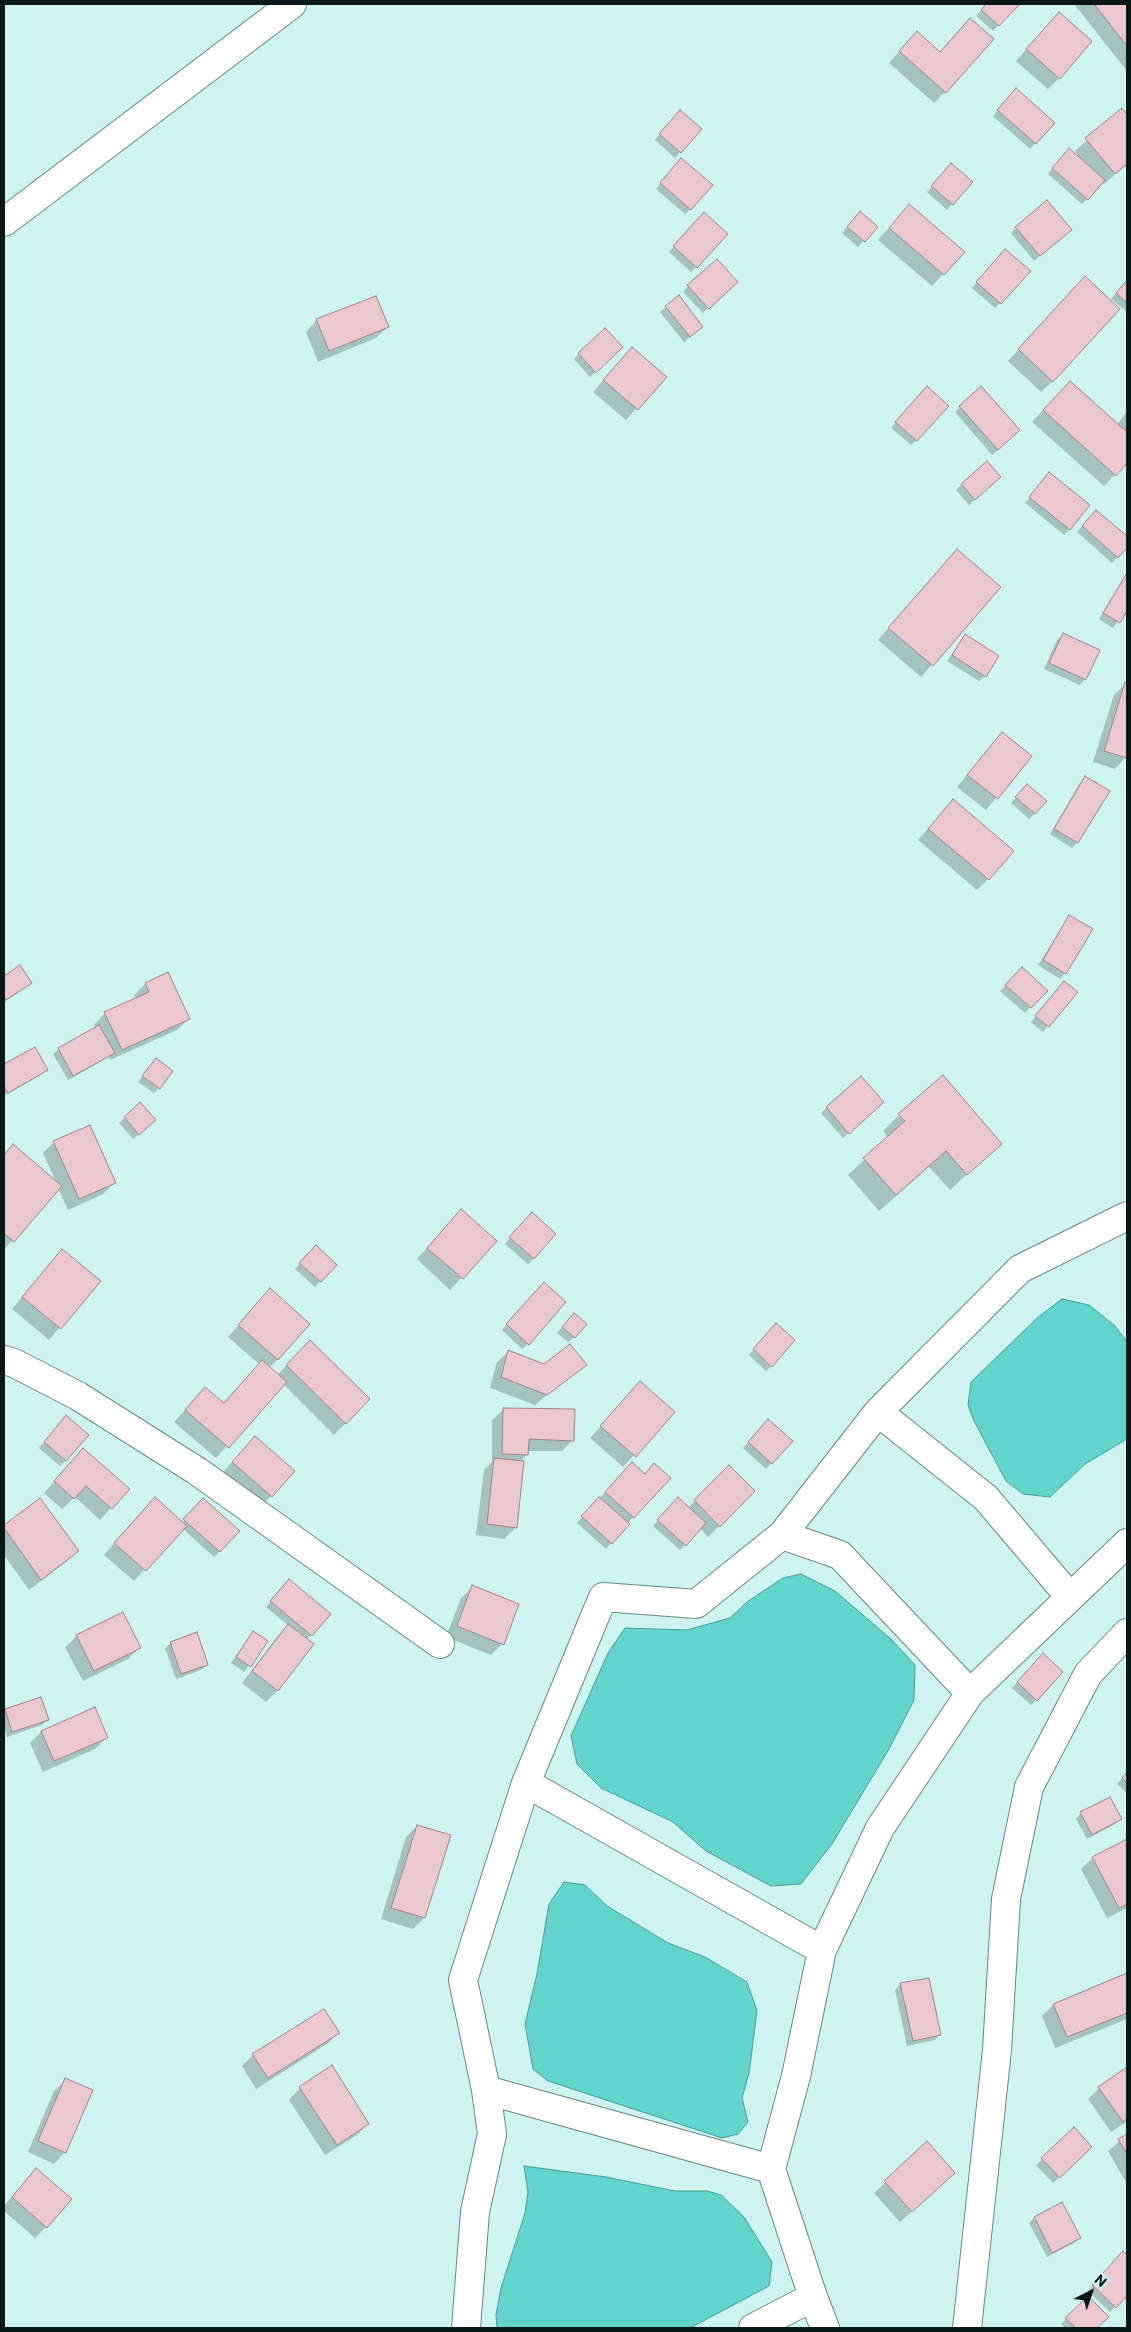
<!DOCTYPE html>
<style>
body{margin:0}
#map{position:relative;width:1131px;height:2332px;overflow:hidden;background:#cef4f1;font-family:Commissioner,sans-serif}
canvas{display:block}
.frame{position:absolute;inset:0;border:5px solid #091817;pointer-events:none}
.north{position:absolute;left:1066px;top:2267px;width:50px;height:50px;-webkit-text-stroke:4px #cef4f1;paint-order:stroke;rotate:41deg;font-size:14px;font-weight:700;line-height:20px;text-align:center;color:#091817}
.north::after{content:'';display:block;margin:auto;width:18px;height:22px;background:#091817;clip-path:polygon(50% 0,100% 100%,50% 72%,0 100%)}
</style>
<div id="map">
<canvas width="1131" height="2332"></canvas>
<div class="frame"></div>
<div class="north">N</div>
</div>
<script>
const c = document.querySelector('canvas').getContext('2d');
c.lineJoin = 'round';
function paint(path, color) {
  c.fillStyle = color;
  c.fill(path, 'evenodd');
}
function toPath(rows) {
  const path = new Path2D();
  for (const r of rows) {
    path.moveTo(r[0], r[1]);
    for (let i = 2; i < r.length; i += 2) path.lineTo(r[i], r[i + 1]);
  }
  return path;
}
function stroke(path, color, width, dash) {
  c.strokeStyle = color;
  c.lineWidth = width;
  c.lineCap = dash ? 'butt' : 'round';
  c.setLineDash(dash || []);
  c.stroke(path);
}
const water = toPath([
 [1062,1299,1089,1305,1115,1326,1127,1342,1127,1439,1085,1464,1050,1497,1023,1494,1006,1481,974,1421,968,1405,971,1382,1037,1318,1062,1299],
 [801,1574,835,1591,891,1639,915,1665,914,1700,889,1749,832,1844,801,1884,771,1886,706,1851,673,1822,601,1788,577,1764,571,1736,608,1653,625,1628,687,1630,730,1618,747,1602,783,1578,801,1574],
 [564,1882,585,1885,607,1906,668,1943,705,1957,747,1982,757,2011,749,2073,742,2098,748,2122,738,2134,722,2138,548,2081,533,2069,525,2024,537,1974,549,1904,564,1882],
 [524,2166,606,2177,675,2191,707,2191,721,2195,744,2217,772,2262,769,2286,690,2328,497,2328,496,2315,501,2288,525,2213,528,2192,524,2166]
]);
const shadow = toPath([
 [987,4,1018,4,993,31,976,16],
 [1074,4,1127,4,1127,71],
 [1059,13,1059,78,1048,89,1016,61],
 [906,44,945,92,934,103,889,63],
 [1011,95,1053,124,1030,149,993,116],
 [1122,109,1127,116,1127,164,1104,184,1102,182,1082,204,1048,174,1064,155,1081,160,1075,151],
 [674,117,680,152,675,158,655,140],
 [676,165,691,209,685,214,656,189],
 [946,170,952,204,947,210,927,192],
 [909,206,963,252,932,286,878,240],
 [855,218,876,227,858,247,842,233],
 [699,219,696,267,691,272,669,252],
 [1016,228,1065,235,1034,261,1011,233],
 [1000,256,1000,303,995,308,972,288],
 [1127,281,1127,312,1111,299],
 [736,282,703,313,683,292,688,286],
 [1074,289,1053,381,1041,392,1008,361],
 [666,307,702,327,684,342,660,312],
 [317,320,388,327,376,338,318,362,306,332],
 [616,352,590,377,574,359,579,354],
 [621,360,665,377,626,420,593,392],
 [922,393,916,440,911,445,891,428],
 [1059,393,1117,425,1127,411,1127,462,1104,486,1032,422],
 [960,407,1013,436,992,455,955,412],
 [987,463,994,482,969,505,956,490],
 [1044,479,1088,505,1064,535,1025,503],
 [1096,511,1127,538,1127,547,1112,563,1077,532],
 [946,562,999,587,921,677,878,640],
 [1127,572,1127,608,1113,628,1099,619],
 [1063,635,1085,679,1080,685,1044,669,1057,640],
 [965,636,985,676,979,681,947,661],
 [1125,684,1127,684,1127,756,1115,769,1093,762,1114,695],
 [1002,734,1030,756,986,810,957,787],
 [1085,778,1108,791,1077,843,1072,848,1050,834,1080,783],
 [1022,791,1035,813,1029,819,1011,803],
 [953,801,988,879,977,890,918,840],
 [1069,917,1065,973,1060,979,1038,965],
 [20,967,31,983,4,1002,4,978],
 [1022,969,1046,991,1025,1013,1000,991],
 [168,974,189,1019,177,1030,110,1060,109,1057,68,1080,53,1054,59,1049,96,1028,94,1025,105,1013,136,999,134,995,145,984],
 [1059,988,1076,992,1043,1032,1031,1022],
 [34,1048,46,1070,41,1075,4,1096,4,1065],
 [156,1059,159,1088,154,1093,138,1082],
 [861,1078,877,1108,843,1138,821,1113],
 [140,1104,149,1125,133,1139,119,1123],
 [899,1115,1001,1143,950,1190,929,1167,879,1211,848,1175,888,1138,883,1131],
 [54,1142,114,1183,103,1194,68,1210,58,1188,4,1250,4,1155,14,1145,56,1182,43,1153],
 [526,1219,534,1258,528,1264,505,1244],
 [450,1222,495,1241,450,1290,417,1259],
 [62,1251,99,1281,49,1340,12,1309],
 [310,1252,336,1265,315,1287,295,1269],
 [539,1289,528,1344,522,1349,502,1330],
 [270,1290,278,1359,269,1368,277,1375,310,1342,369,1399,334,1435,283,1384,216,1458,174,1422,194,1400,223,1404,259,1364,228,1337],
 [569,1320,574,1337,568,1342,557,1333],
 [771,1330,771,1366,766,1371,749,1355],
 [509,1351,544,1366,585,1364,535,1405,490,1388,497,1362],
 [640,1383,673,1412,623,1467,590,1438],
 [504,1409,573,1440,562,1451,527,1451,527,1454,520,1462,515,1528,504,1539,476,1535,484,1470,492,1462,492,1420],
 [61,1422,66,1460,60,1466,39,1448],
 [763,1426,791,1441,766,1469,743,1448],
 [83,1449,128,1489,100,1520,75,1497,62,1509,44,1493],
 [244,1449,293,1471,260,1508,222,1473],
 [654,1464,633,1517,606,1549,577,1523,621,1474,644,1475],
 [729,1467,754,1491,708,1537,700,1528,680,1550,653,1526,673,1504,688,1508],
 [40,1500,78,1551,66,1562,29,1590,4,1555,4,1526],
 [198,1505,220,1551,214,1557,182,1528,134,1581,104,1555,144,1510,182,1523],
 [284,1586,311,1635,306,1640,277,1691,266,1702,242,1683,277,1637,289,1626,266,1607],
 [473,1587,502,1644,491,1655,446,1637,461,1598],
 [253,1632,266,1641,244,1672,231,1663],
 [77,1636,139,1648,128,1659,83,1681,65,1647],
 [171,1643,207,1665,201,1670,176,1679,165,1648],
 [1038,1660,1036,1700,1031,1705,1012,1688],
 [94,1709,106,1738,95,1749,43,1772,30,1743,41,1732],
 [5,1710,48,1720,42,1725,7,1737,4,1727],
 [1127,1772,1127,1793,1117,1784],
 [1081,1813,1120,1819,1115,1824,1087,1839,1076,1819],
 [417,1826,424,1918,413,1929,381,1919,406,1837],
 [1127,1840,1127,1908,1107,1918,1081,1869,1093,1858],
 [1127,1974,1127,2019,1055,2048,1042,2016,1053,2005],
 [901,1984,940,2034,935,2040,907,2046,895,1990],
 [338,2033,327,2044,256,2089,242,2066,253,2055],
 [331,2067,368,2123,357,2135,325,2155,289,2100,300,2088],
 [1127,2068,1127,2121,1111,2132,1088,2099,1099,2088],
 [66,2080,65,2152,54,2164,28,2152,54,2091],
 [1074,2129,1091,2147,1053,2183,1036,2165],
 [1127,2135,1127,2184,1108,2151],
 [927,2143,942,2184,900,2222,874,2193],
 [25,2181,46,2227,35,2238,4,2211,4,2206],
 [1034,2218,1080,2238,1074,2243,1047,2257,1029,2223],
 [1123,2253,1127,2256,1127,2294,1110,2312,1088,2291],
 [1088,2297,1107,2317,1095,2328,1065,2328,1061,2324]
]);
const building = toPath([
 [986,4,1020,4,999,26,981,10,986,4],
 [1094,4,1127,4,1127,46,1094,4],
 [1059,12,1092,41,1060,79,1026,49,1059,12],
 [970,18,994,39,946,93,899,51,917,31,940,52,970,18],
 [1016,88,1055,123,1036,144,997,110,1016,88],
 [1122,108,1127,114,1127,164,1115,174,1085,138,1122,108],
 [680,110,702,129,681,153,659,134,680,110],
 [1069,148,1105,180,1088,200,1052,168,1069,148],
 [681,158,713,185,691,210,660,183,681,158],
 [951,163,973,182,953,205,931,186,951,163],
 [1047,200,1072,230,1040,256,1015,227,1047,200],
 [909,204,965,252,944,275,889,228,909,204],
 [860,211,878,227,865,242,847,227,860,211],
 [704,212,728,234,697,268,673,246,704,212],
 [1005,249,1031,271,1001,304,976,282,1005,249],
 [717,259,738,282,709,309,687,285,717,259],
 [1085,276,1120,309,1053,382,1018,349,1085,276],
 [1127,280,1127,303,1116,293,1127,280],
 [679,295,703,327,690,337,665,306,679,295],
 [376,296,389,327,329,351,316,319,376,296],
 [605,328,623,347,596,373,578,353,605,328],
 [632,347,667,377,638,410,603,380,632,347],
 [1070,381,1127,432,1127,463,1116,476,1043,410,1070,381],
 [927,386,949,406,917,441,895,422,927,386],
 [981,386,1020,430,998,450,959,406,981,386],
 [987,461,1001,477,975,500,961,484,987,461],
 [1049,472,1090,505,1070,530,1029,497,1049,472],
 [1096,510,1127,536,1127,548,1118,558,1082,526,1096,510],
 [957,549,1001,587,933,666,888,628,957,549],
 [1127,573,1127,611,1120,623,1103,613,1127,573],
 [1063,633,1100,650,1086,680,1049,663,1063,633],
 [965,634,999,656,986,677,952,655,965,634],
 [1125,682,1127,683,1127,758,1104,751,1125,682],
 [1002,732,1032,756,998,799,967,775,1002,732],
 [1085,776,1110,791,1078,843,1054,829,1085,776],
 [1027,784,1047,801,1035,814,1015,797,1027,784],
 [953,799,1014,851,989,880,928,829,953,799],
 [1069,915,1093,929,1066,974,1043,960,1069,915],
 [20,965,32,983,6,1000,4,997,4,976,20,965],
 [1022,967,1048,991,1031,1008,1005,985,1022,967],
 [168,972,190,1019,122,1050,104,1012,149,992,145,983,168,972],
 [1064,981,1078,992,1049,1027,1035,1016,1064,981],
 [99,1025,115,1053,73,1076,58,1048,99,1025],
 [35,1047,48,1070,8,1093,4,1086,4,1064,35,1047],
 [156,1058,173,1071,160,1089,142,1076,156,1058],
 [943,1075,1002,1144,967,1175,946,1151,896,1195,863,1158,905,1121,898,1114,943,1075],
 [861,1076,884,1102,849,1134,826,1107,861,1076],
 [140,1102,156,1120,139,1135,124,1117,140,1102],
 [90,1125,116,1183,79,1199,53,1141,90,1125],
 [13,1144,62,1186,14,1242,4,1233,4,1155,13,1144],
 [461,1209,497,1241,463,1279,427,1248,461,1209],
 [532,1212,556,1234,534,1259,509,1237,532,1212],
 [316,1245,337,1265,321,1282,299,1263,316,1245],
 [62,1249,101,1281,61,1329,22,1297,62,1249],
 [544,1282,566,1302,529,1345,506,1324,544,1282],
 [270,1288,310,1324,278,1360,238,1325,270,1288],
 [574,1313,587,1324,575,1338,562,1327,574,1313],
 [776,1323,795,1340,772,1367,753,1349,776,1323],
 [310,1340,370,1399,346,1424,286,1365,310,1340],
 [570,1344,587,1365,547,1395,501,1377,508,1350,544,1364,570,1344],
 [262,1360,287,1382,229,1448,185,1410,205,1387,224,1403,262,1360],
 [640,1381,675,1412,636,1457,600,1426,640,1381],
 [503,1408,575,1409,574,1441,529,1439,528,1455,502,1454,503,1408],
 [66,1415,89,1435,66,1461,44,1442,66,1415],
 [768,1419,793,1441,772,1464,748,1442,768,1419],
 [255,1436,295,1471,272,1497,232,1462,255,1436],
 [83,1448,130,1489,112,1509,86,1486,74,1499,54,1481,83,1448],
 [494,1458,524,1461,517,1528,487,1524,494,1458],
 [632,1462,645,1474,654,1463,671,1478,634,1518,605,1492,632,1462],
 [729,1465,755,1491,720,1527,694,1500,729,1465],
 [155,1497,187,1526,146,1571,114,1543,155,1497],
 [599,1497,630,1524,612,1544,581,1516,599,1497],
 [678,1497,706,1523,686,1546,657,1520,678,1497],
 [40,1498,79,1551,41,1580,4,1528,4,1525,40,1498],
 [203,1498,240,1531,220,1552,183,1519,203,1498],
 [289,1579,331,1614,312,1636,270,1601,289,1579],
 [472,1585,519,1604,504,1645,457,1626,472,1585],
 [123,1612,141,1648,94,1671,76,1635,123,1612],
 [288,1624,314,1644,278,1691,252,1671,288,1624],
 [253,1631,268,1641,251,1667,236,1657,253,1631],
 [197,1632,208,1665,181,1674,170,1642,197,1632],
 [1043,1653,1063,1672,1037,1701,1017,1682,1043,1653],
 [41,1697,49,1720,12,1732,5,1709,41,1697],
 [95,1707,108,1738,54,1761,41,1731,95,1707],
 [1127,1772,1127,1783,1122,1778,1127,1772],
 [1110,1797,1122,1819,1092,1835,1080,1812,1110,1797],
 [417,1825,451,1835,425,1918,391,1908,417,1825],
 [1127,1839,1127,1904,1119,1908,1092,1857,1127,1839],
 [1127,1973,1127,2013,1067,2037,1053,2004,1127,1973],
 [929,1978,941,2035,913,2041,900,1983,929,1978],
 [324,2009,340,2033,268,2078,252,2054,324,2009],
 [332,2065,369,2124,337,2145,299,2087,332,2065],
 [1127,2067,1127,2119,1123,2122,1098,2087,1127,2067],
 [65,2078,93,2090,66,2153,38,2141,65,2078],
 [1074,2127,1092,2147,1060,2178,1041,2158,1074,2127],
 [1127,2134,1127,2154,1118,2139,1127,2134],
 [927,2141,955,2173,912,2212,884,2181,927,2141],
 [36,2168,72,2199,47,2228,12,2197,36,2168],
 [1062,2202,1081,2238,1052,2253,1034,2217,1062,2202],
 [1123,2251,1127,2255,1127,2296,1116,2308,1092,2285,1123,2251],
 [1088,2296,1109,2317,1097,2328,1076,2328,1065,2318,1088,2296]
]);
const minor = toPath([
 [4,222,292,4],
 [4,1360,14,1363,78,1396,197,1471,440,1644],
 [878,1412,986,1498,1070,1597],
 [782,1535,840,1555,970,1693],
 [526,1783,822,1950],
 [486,2090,771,2169],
 [466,2328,475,2212,492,2134,486,2090,463,1980,526,1783,603,1597,696,1604,782,1535,878,1412,1020,1269,1127,1216],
 [753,2328,813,2297],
 [825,2328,813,2297,771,2169,796,2076,822,1950,880,1828,970,1693,1127,1543]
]);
const secondary = toPath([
 [967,2328,997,2050,1006,1899,1029,1787,1088,1674,1127,1633]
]);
paint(water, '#61d4cc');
stroke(water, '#479c96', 1);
paint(shadow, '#0003');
paint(building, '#ebc8ce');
stroke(building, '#a38388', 1);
stroke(minor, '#668986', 30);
stroke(secondary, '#668986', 30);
stroke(minor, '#fff', 28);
stroke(secondary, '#fff', 28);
</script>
